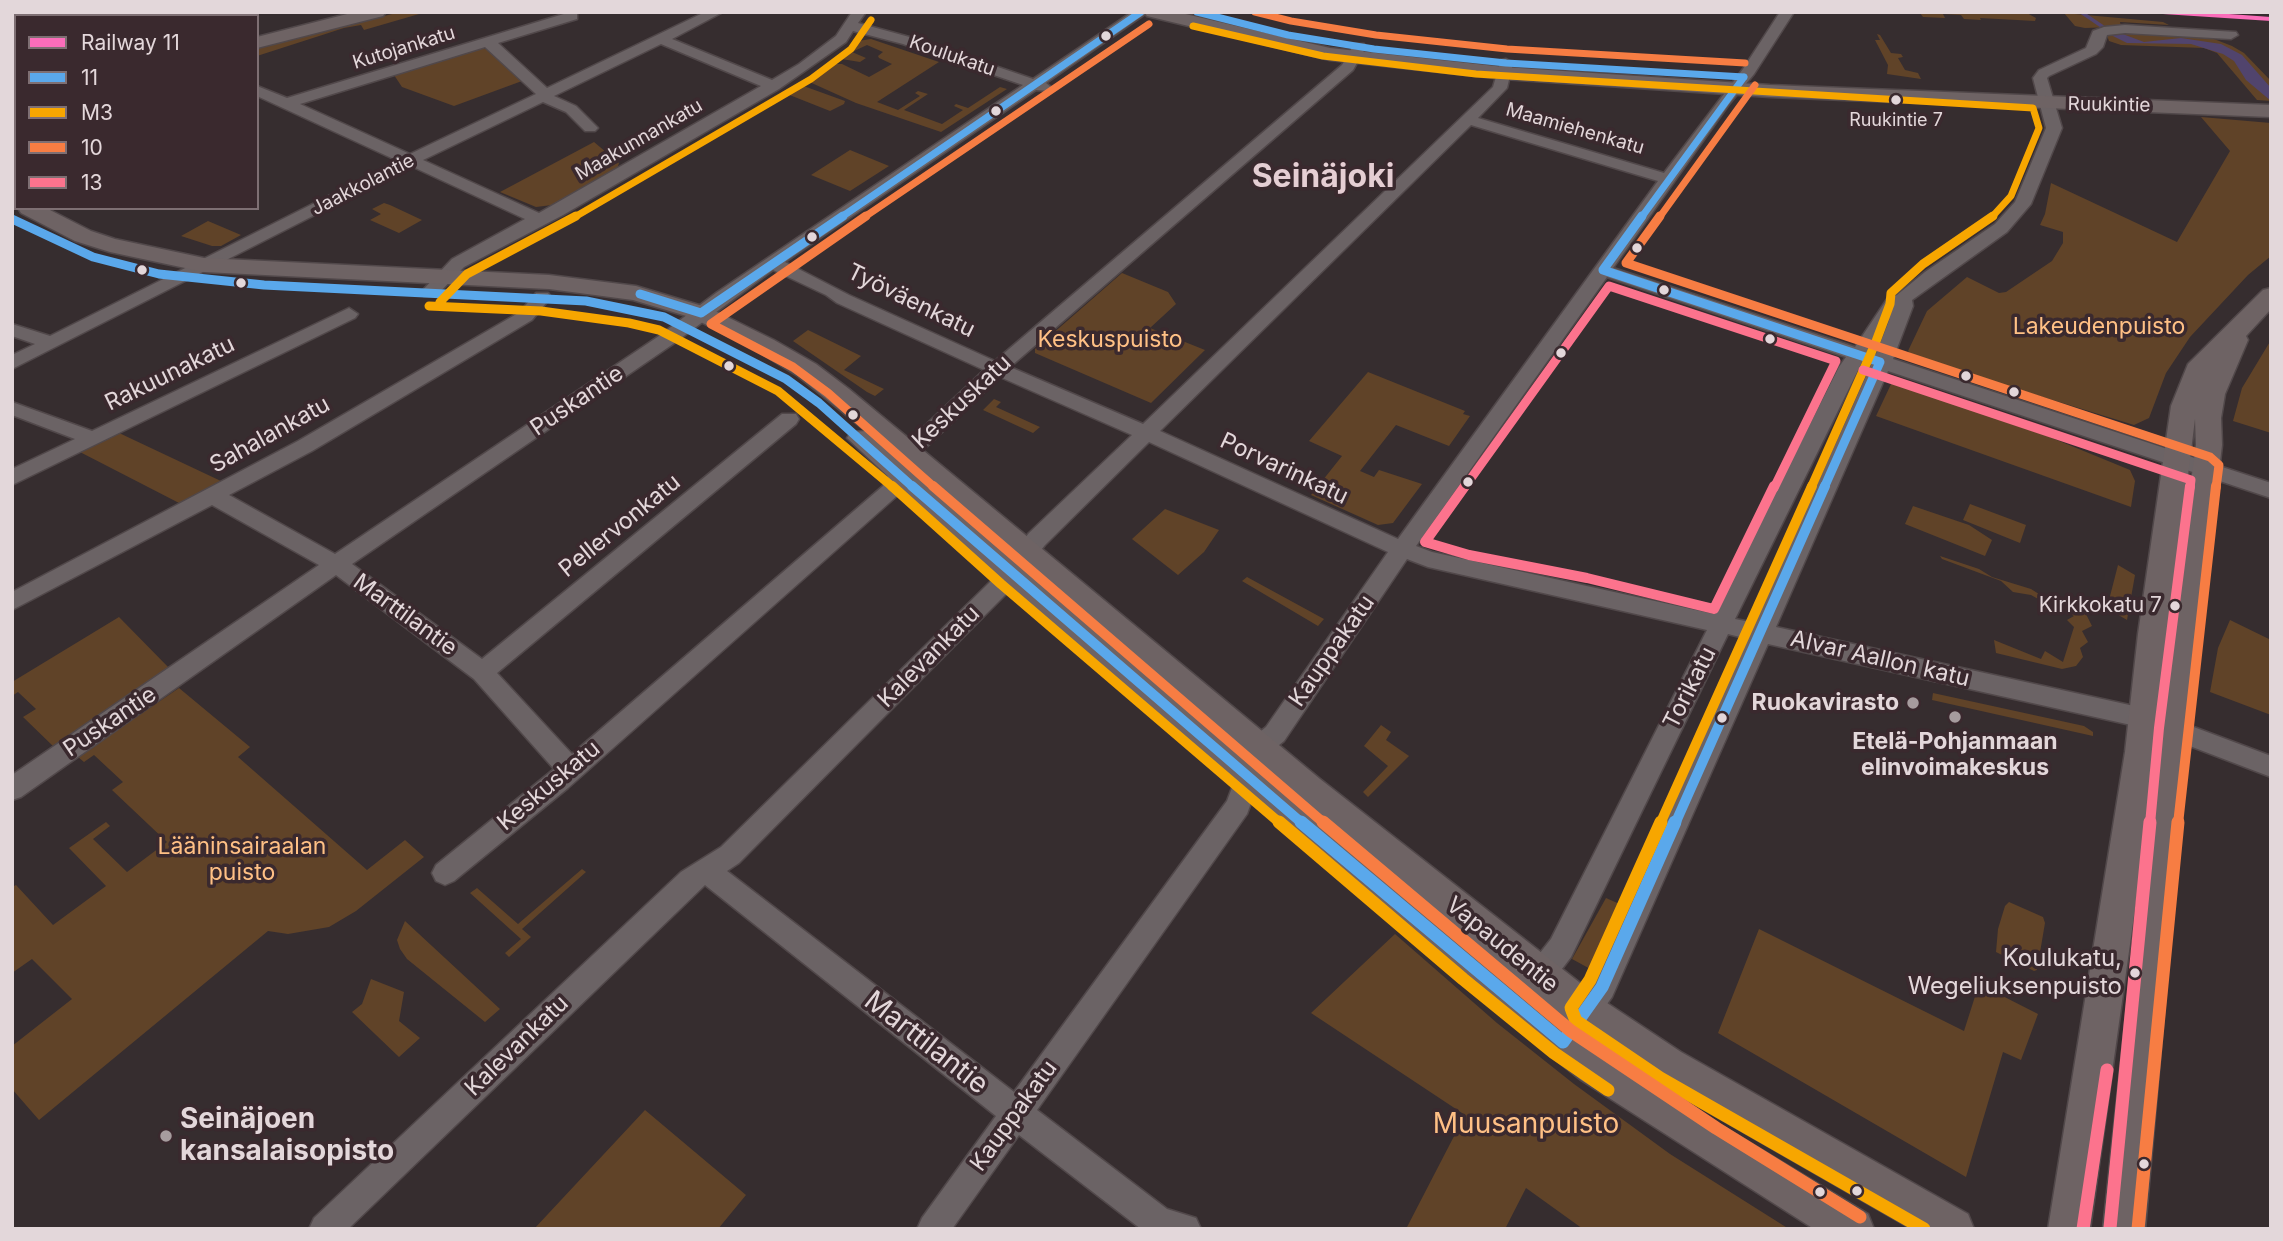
<!DOCTYPE html>
<meta charset="utf-8">
<style>
body{margin:0}
#map{position:relative;width:2283px;height:1241px;overflow:hidden;background:#362d2f;font-family:Inter,sans-serif}
canvas{display:block}
.frame{position:absolute;inset:0;border:14px solid #e3d7da;pointer-events:none}
.legend{position:absolute;left:14px;top:14px;width:245px;height:196px;box-sizing:border-box;background:#3a292e;border:2px solid #7e6f73;margin:0;padding:9px 12px;list-style:none;font-size:21px;color:#e3d7da}
.legend li{display:flex;align-items:center;gap:14px;height:35px}
.legend b{width:35px;border:2px solid #7e6f73}
</style>
<div id="map">
<canvas width="2283" height="1241"></canvas>
<div class="frame"></div>
<ul class="legend">
<li><b style="height:9px;background:#fb6dba"></b>Railway 11</li>
<li><b style="height:9px;background:#5aa8eb"></b>11</li>
<li><b style="height:9px;background:#f7a600"></b>M3</li>
<li><b style="height:9px;background:#f77d43"></b>10</li>
<li><b style="height:9px;background:#fc738d"></b>13</li>
</ul>
</div>
<script>
const c = document.querySelector('canvas').getContext('2d');
c.lineJoin = 'round';
function paint(path, color) {
  c.fillStyle = color;
  c.fill(path, 'evenodd');
}
function toPath(rows) {
  const path = new Path2D();
  for (const r of rows) {
    path.moveTo(r[0], r[1]);
    for (let i = 2; i < r.length; i += 2) path.lineTo(r[i], r[i + 1]);
  }
  return path;
}
function stroke(path, color, width, dash) {
  c.strokeStyle = color;
  c.lineWidth = width;
  c.lineCap = dash ? 'butt' : 'round';
  c.setLineDash(dash || []);
  c.stroke(path);
}
function label(font, color, halo, rows, align = 'center') {
  c.font = font + ' Inter,sans-serif';
  c.lineWidth = 7;
  c.setLineDash([]);
  c.textBaseline = 'middle';
  c.strokeStyle = halo;
  c.fillStyle = color;
  for (const [text, x, y, turn = 0] of rows) {
    c.save();
    c.translate(x, y);
    c.rotate((+turn || 0) * Math.PI / 180);
    c.textAlign = isNaN(turn) ? turn : align;
    if (halo) c.strokeText(text, 0, 0);
    c.fillText(text, 0, 0);
    c.restore();
  }
}
const green = toPath([
 [400,12,426,12,364,30,361,25,344,28,257,56,257,48],
 [1907,12,2025,12,2036,18,2035,21,1980,18,1981,20,1964,19,1961,15,1943,14,1945,18,1923,17,1920,13],
 [2064,13,2163,22,2169,25,2120,22,2121,26,2115,27,2085,28,2075,26],
 [2122,33,2214,39,2232,46,2244,53,2271,81,2271,101,2257,100,2217,53,2204,48,2121,45,2109,41,2107,35],
 [1877,34,1880,35,1891,53,1901,54,1903,57,1898,58,1905,70,1918,73,1921,79,1887,74,1888,65,1875,40,1880,40],
 [871,39,939,62,877,102,898,110,920,96,915,93,918,91,928,94,904,110,942,124,963,110,954,106,956,104,968,108,1000,87,1007,89,941,132,856,103,805,80,828,64,842,64,869,77,892,64,879,58,878,56,883,52,867,45,852,52,866,58,860,62,835,58,858,41],
 [480,48,488,49,522,81,454,106,402,87,394,75],
 [798,84,845,101,844,104,830,111,782,92],
 [2201,117,2271,123,2271,256,2248,275,2190,337,2166,373,2149,418,2134,425,1913,357,1908,351,1927,311,1967,277,1999,293,2006,292,2052,261,2063,243,2063,232,2040,225,2045,214,2051,183,2177,242,2230,151],
 [594,142,619,163,617,169,552,205,536,207,500,192],
 [850,150,889,166,850,191,811,175],
 [384,203,390,205,422,220,399,233,370,220,381,214,372,209],
 [208,221,241,235,221,246,212,246,181,236],
 [1122,273,1168,292,1176,304,1150,328,1205,350,1151,403,1035,353,1035,349],
 [808,330,861,356,844,370,884,389,875,396,867,392,793,341],
 [2271,340,2271,433,2233,421,2242,388],
 [1368,372,1465,411,1463,414,1470,416,1449,446,1396,425,1360,471,1374,477,1379,470,1422,484,1393,523,1378,525,1311,495,1342,456,1309,441],
 [1892,382,1907,384,2001,417,2130,470,2135,481,2131,507,1876,416],
 [994,399,1001,402,996,407,1040,427,1033,433,983,410],
 [117,432,223,482,181,504,78,451],
 [1970,504,2026,525,2020,543,1963,520],
 [1913,506,1969,525,1992,540,1985,556,1905,524],
 [1165,509,1219,530,1204,552,1178,575,1132,539],
 [1940,556,1979,569,1992,577,2031,589,2042,596,2051,597,2079,607,2085,612,2092,626,2082,631,2088,642,2080,648,2083,657,2076,666,2062,669,1996,653,1994,640,2041,659,2045,651,2063,662,2074,627,2067,620,2074,616,2054,603,2040,600,2031,595,2013,592,2001,581,1942,559],
 [2118,565,2135,575,2127,620,2115,613,2117,605,2109,600],
 [1247,577,1324,619,1318,626,1242,581],
 [119,617,170,669,54,747,23,717,36,709,18,692,12,696,12,682],
 [2230,620,2271,640,2271,715,2210,692,2218,648],
 [179,688,250,747,238,757,367,870,405,840,424,857,356,911,329,927,288,934,268,931,39,1120,12,1089,12,1046,72,999,32,959,12,973,12,887,16,885,53,925,106,886,69,848,106,822,110,826,93,839,127,872,167,842,112,790,123,782,94,755,84,762,78,757],
 [1933,693,2084,726,2093,732,2093,736,1932,700],
 [1381,725,1391,732,1386,740,1409,756,1368,797,1363,792,1388,766,1364,746],
 [582,869,586,872,522,929,531,937,509,957,505,953,521,939,470,893,477,888,518,924],
 [1606,898,1624,906,1594,971,1572,959],
 [2009,902,2043,917,2045,923,2037,970,2034,971,1996,952,1998,929,2005,906],
 [405,921,500,1009,485,1022,407,959,400,949,397,940],
 [1759,929,1964,1031,1979,984,2038,1014,2021,1060,2003,1052,1966,1177,1718,1033],
 [1395,934,1497,1023,1574,1084,1670,1154,1789,1229,1583,1229,1526,1188,1505,1229,1406,1229,1465,1115,1311,1013],
 [371,979,404,992,399,1021,420,1038,399,1057,352,1012,362,1004],
 [645,1110,746,1195,718,1229,534,1229]
]);
const water = toPath([
 [2120,33,2144,42,2181,38,2221,44,2242,55,2271,88,2271,101,2246,80,2234,61,2223,54,2191,44,2127,43,2111,35]
]);
const stream = toPath([
 [2081,12,2103,27]
]);
const minor = toPath([
 [126,12,148,12,143,16,121,16,126,12],
 [705,12,723,12,672,39,772,80,799,64,836,36,852,12,866,12,858,23,913,38,1033,79,1132,12,1148,12,1046,83,1052,88,1050,91,1036,90,785,262,849,295,995,361,1342,65,1354,44,1364,44,1366,47,1353,70,1010,367,1143,424,1493,87,1501,60,1506,59,1513,63,1507,88,1478,118,1664,173,1743,69,1780,12,1794,12,1754,74,1730,103,1613,268,1855,347,1887,299,1897,295,1925,272,1995,224,2015,202,2046,128,2033,78,2039,70,2086,48,2093,31,2104,27,2125,25,2236,32,2238,35,2231,39,2125,33,2107,35,2103,47,2096,54,2049,76,2047,78,2062,128,2031,204,2007,232,1912,300,1913,306,1893,359,2271,483,2271,498,1888,371,1776,627,2143,708,2271,756,2271,777,2140,727,1768,644,1612,997,1589,1029,1579,1033,1569,1029,1565,1019,1569,1009,1592,977,1748,639,1728,634,1571,957,1527,1015,1517,1019,1507,1015,1503,1005,1507,995,1551,939,1707,630,1428,567,1407,559,1284,741,1269,753,1247,814,1037,1110,1167,1209,1196,1218,1201,1229,1141,1229,1019,1135,952,1229,917,1229,922,1218,996,1116,705,885,348,1229,309,1229,314,1218,681,872,721,847,991,581,1029,533,1132,435,1000,377,916,457,898,495,568,788,454,881,445,885,436,881,432,873,436,865,554,769,474,679,336,575,21,797,12,800,12,775,319,565,212,505,12,610,12,592,298,441,520,312,536,293,548,293,551,297,532,320,312,451,229,495,335,554,659,336,716,293,1023,85,903,44,853,31,846,42,779,89,563,215,464,267,436,296,424,296,421,292,452,259,525,219,411,166,12,369,12,355,35,344,12,336,12,324,50,336,398,161,257,96,257,86,287,98,567,13,577,13,577,19,498,43,547,88,705,12],
 [661,44,761,86,539,213,423,160,543,102,566,112,585,131,595,131,598,128,576,106,554,96,661,44],
 [485,47,536,94,410,154,300,104,485,47],
 [1471,125,1658,181,1398,539,1160,431,1471,125],
 [773,270,826,295,837,303,984,370,901,448,883,486,572,754,497,673,796,424,799,419,796,414,782,414,482,659,352,564,673,344,773,270],
 [1607,277,1846,357,1839,367,1714,614,1432,552,1416,546,1607,277],
 [1890,318,1876,354,1871,352,1877,343,1890,318],
 [1862,362,1871,365,1755,623,1735,619,1862,362],
 [1149,442,1388,552,1266,727,1250,740,1227,801,1014,1092,727,871,739,863,1007,593,1045,545,1149,442],
 [16,50,16,58,12,59,12,51,16,50],
 [349,308,358,314,355,318,12,485,12,469,75,439,12,415,12,402,92,431,349,308]
]);
const major = toPath([
 [355,12,386,12,383,16,257,48,257,37,355,12],
 [1144,12,1177,12,1330,48,1504,67,1770,85,2271,105,2271,117,1770,97,1504,79,1330,60,1147,16,1144,12],
 [16,136,16,149,12,150,12,137,16,136],
 [18,208,46,208,91,231,115,239,204,258,549,275,636,286,709,308,774,340,816,364,849,389,1320,779,1598,997,1681,1052,1968,1214,1974,1229,1912,1229,1653,1080,1572,1023,1395,879,1530,992,1609,1052,1722,1126,1868,1214,1874,1229,1814,1229,1581,1080,1504,1018,1000,581,847,438,851,432,866,431,798,376,756,350,693,318,633,300,549,289,204,272,110,252,75,241,21,213,18,208],
 [927,483,1168,689,1020,565,927,483],
 [2271,288,2271,309,2246,336,2248,340,2225,394,2221,418,2222,445,2189,729,2145,1229,2103,1229,2146,830,2090,1229,2048,1229,2125,752,2138,634,2171,406,2188,364,2263,290,2271,288],
 [2195,419,2196,445,2164,679,2168,634,2195,419]
]);
const highway = toPath([
 [191,12,218,12,216,16,189,16,191,12],
 [16,74,16,88,12,89,12,75,16,74]
]);
const bus1Far3 = toPath([
 [1197,12,1288,35,1374,49,1506,63,1744,77],
 [840,218,1141,12],
 [1641,218,1744,77]
]);
const bus1Far2 = toPath([
 [1642,216,1603,270,1880,362,1824,488],
 [12,219,93,257,159,274,264,285,586,301,664,317,786,379,819,403,914,488],
 [640,294,701,313,843,216]
]);
const bus1Far1 = toPath([
 [912,486,1303,824],
 [1675,824,1825,486]
]);
const bus1 = toPath([
 [1301,822,1563,1042,1602,987,1675,822]
]);
const bus2Far3 = toPath([
 [1193,26,1323,56,1476,74,2033,108,2039,128,2011,196,1991,218],
 [573,218,811,79,851,49,871,20]
]);
const bus2Far2 = toPath([
 [440,302,467,274,576,216],
 [429,306,541,311,629,323,659,330,778,391,894,488],
 [1811,488,1875,344,1890,304,1891,293,1923,264,1993,216]
]);
const bus2Far1 = toPath([
 [892,486,1001,584,1281,824],
 [1660,824,1812,486]
]);
const bus2 = toPath([
 [1279,822,1463,979,1554,1053,1608,1090],
 [1661,822,1590,980,1571,1008,1576,1021,1660,1078,1924,1229]
]);
const bus3Far3 = toPath([
 [1255,12,1291,21,1376,35,1507,49,1745,63],
 [863,218,1149,24],
 [1659,218,1755,85]
]);
const bus3Far2 = toPath([
 [866,216,711,324,793,367,828,393,935,488],
 [1660,216,1626,263,2210,457,2219,465,2216,488]
]);
const bus3Far1 = toPath([
 [933,486,1325,824],
 [2178,824,2216,486]
]);
const bus3 = toPath([
 [1323,822,1571,1031,1716,1128,1860,1217],
 [2138,1229,2178,822]
]);
const bus4Far2 = toPath([
 [1863,370,2191,480,2190,488],
 [1464,488,1609,286,1836,361,1774,488]
]);
const bus4Far1 = toPath([
 [1465,486,1425,542,1469,555,1587,578,1714,609,1774,486],
 [2150,824,2159,728,2190,486]
]);
const bus4 = toPath([
 [2110,1228,2150,822],
 [2083,1229,2107,1070]
]);
const rail1 = toPath([
 [2160,12,2201,12,2271,17,2271,21,2163,14,2160,12]
]);
const markers = [
 [1106,36,6,"#e3d7da"],
 [1896,100,6,"#e3d7da"],
 [996,111,6,"#e3d7da"],
 [812,237,6,"#e3d7da"],
 [1637,248,6,"#e3d7da"],
 [142,270,6,"#e3d7da"],
 [241,283,6,"#e3d7da"],
 [1664,290,6,"#e3d7da"],
 [1770,339,6,"#e3d7da"],
 [1561,353,6,"#e3d7da"],
 [729,366,6,"#e3d7da"],
 [1966,376,6,"#e3d7da"],
 [2014,392,6,"#e3d7da"],
 [853,415,6,"#e3d7da"],
 [1468,482,6,"#e3d7da"],
 [2175,606,6,"#e3d7da"],
 [1913,703,7,"#a69c9e"],
 [1955,717,7,"#a69c9e"],
 [1722,718,6,"#e3d7da"],
 [2135,973,6,"#e3d7da"],
 [166,1136,7,"#a69c9e"],
 [2144,1164,6,"#e3d7da"],
 [1857,1191,6,"#e3d7da"],
 [1820,1192,6,"#e3d7da"]
];
const farBusnames = [
 ["Ruukintie 7",1896,121]
];
const farStreetnames = [
 ["Kutojankatu",404,48,-17],
 ["Koulukatu",952,56,19],
 ["Ruukintie",2109,105,1],
 ["Maamiehenkatu",1575,129,16],
 ["Maakunnankatu",639,140,-30],
 ["Jaakkolantie",363,185,-27]
];
const busNames = [
 ["Kirkkokatu 7",2162,606]
];
const streetNames = [
 ["Työväenkatu",911,301,26],
 ["Rakuunakatu",170,374,-26],
 ["Puskantie",577,401,-34],
 ["Keskuskatu",962,402,-43],
 ["Sahalankatu",270,435,-29],
 ["Porvarinkatu",1284,469,25],
 ["Pellervonkatu",620,526,-39],
 ["Marttilantie",405,615,36],
 ["Kauppakatu",1332,651,-55],
 ["Kalevankatu",929,657,-45],
 ["Alvar Aallon katu",1880,659,13],
 ["Torikatu",1690,688,-63],
 ["Puskantie",110,722,-34],
 ["Keskuskatu",549,786,-40],
 ["Vapaudentie",1502,945,39],
 ["Kalevankatu",517,1046,-44],
 ["Kauppakatu",1014,1116,-54]
];
const parkNames = [
 ["Lakeudenpuisto",2099,327],
 ["Keskuspuisto",1110,340],
 ["Lääninsairaalan",242,847],
 ["puisto",242,873]
];
const poiNames = [
 ["Ruokavirasto",1899,703],
 ["Etelä-Pohjanmaan",1955,742,"center"],
 ["elinvoimakeskus",1955,768,"center"]
];
const nearBusnames = [
 ["Koulukatu,",2122,959],
 ["Wegeliuksenpuisto",2122,987]
];
const nearStreetnames = [
 ["Marttilantie",926,1043,38]
];
const nearPoinames = [
 ["Seinäjoen",180,1120],
 ["kansalaisopisto",180,1152]
];
const nearParknames = [
 ["Muusanpuisto",1526,1125]
];
const farTownnames = [
 ["Seinäjoki",1323,177]
];
paint(green, '#604328');
paint(water, '#51446d');
stroke(stream, '#51446d', 3.5);
stroke(minor, '#51484a', 3);
stroke(major, '#51484a', 3);
stroke(highway, '#51484a', 3);
paint(minor, '#6b6365');
paint(major, '#6e6364');
paint(highway, '#776868');
stroke(bus1Far3, '#5aa8eb', 7);
stroke(bus1Far2, '#5aa8eb', 9);
stroke(bus1Far1, '#5aa8eb', 10);
stroke(bus1, '#5aa8eb', 13);
stroke(bus2Far3, '#f7a600', 7);
stroke(bus2Far2, '#f7a600', 9);
stroke(bus2Far1, '#f7a600', 10);
stroke(bus2, '#f7a600', 13);
stroke(bus3Far3, '#f77d43', 7);
stroke(bus3Far2, '#f77d43', 9);
stroke(bus3Far1, '#f77d43', 10);
stroke(bus3, '#f77d43', 13);
stroke(bus4Far2, '#fc738d', 9);
stroke(bus4Far1, '#fc738d', 10);
stroke(bus4, '#fc738d', 13);
paint(rail1, '#fb6dba');
for (const [x, y, r, color] of markers) {
  const dot = new Path2D();
  dot.arc(x, y, r, 0, 2 * Math.PI);
  c.fillStyle = color;
  c.fill(dot);
  stroke(dot, '#3a292e', 2.5);
}
label('18px', '#e3d7da', '#3a292e', farBusnames);
label('19px', '#e3d7da', '#3a292e', farStreetnames);
label('21px', '#e3d7da', '#3a292e', busNames, 'right');
label('23px', '#e3d7da', '#3a292e', streetNames);
label('23px', '#ffc085', '#3a292e', parkNames);
label('bold 23px', '#e3d7da', '#3a292e', poiNames, 'right');
label('24px', '#e3d7da', '#3a292e', nearBusnames, 'right');
label('28px', '#e3d7da', '#3a292e', nearStreetnames);
label('bold 28px', '#e3d7da', '#3a292e', nearPoinames, 'left');
label('28px', '#ffc085', '#3a292e', nearParknames);
label('bold 32px', '#e5ced3', '#3a292e', farTownnames);
</script>
